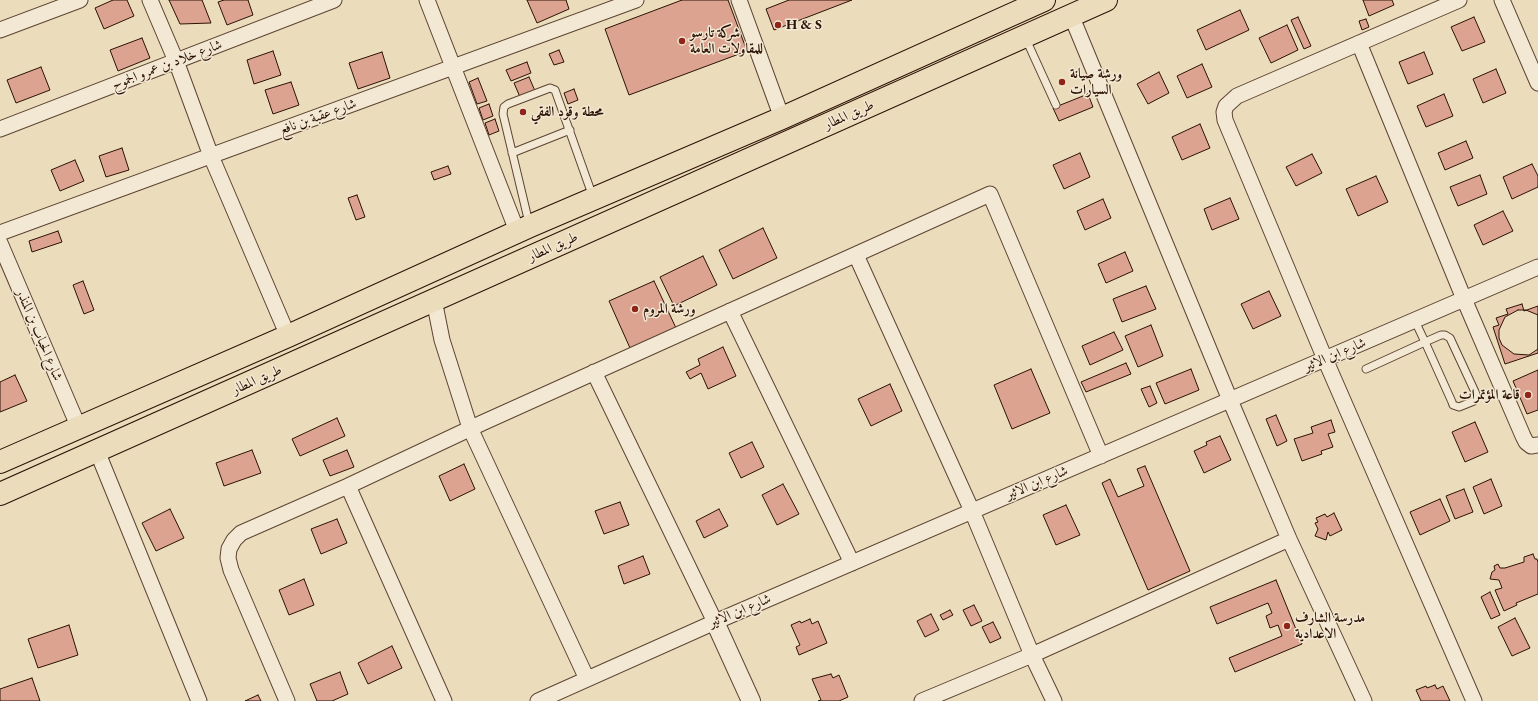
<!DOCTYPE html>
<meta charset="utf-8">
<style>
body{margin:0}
canvas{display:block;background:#ebdcbc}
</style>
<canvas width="1538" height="701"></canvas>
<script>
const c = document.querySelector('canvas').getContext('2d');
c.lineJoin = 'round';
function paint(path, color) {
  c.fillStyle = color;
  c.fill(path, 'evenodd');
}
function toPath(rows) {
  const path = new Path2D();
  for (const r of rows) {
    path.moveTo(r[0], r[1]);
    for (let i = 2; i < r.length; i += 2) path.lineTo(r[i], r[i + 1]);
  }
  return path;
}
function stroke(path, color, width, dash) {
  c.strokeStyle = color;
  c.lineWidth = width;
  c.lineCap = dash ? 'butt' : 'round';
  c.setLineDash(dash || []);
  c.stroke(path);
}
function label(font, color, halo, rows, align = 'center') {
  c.font = font + ' "EB Garamond",Amiri,serif';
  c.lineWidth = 3;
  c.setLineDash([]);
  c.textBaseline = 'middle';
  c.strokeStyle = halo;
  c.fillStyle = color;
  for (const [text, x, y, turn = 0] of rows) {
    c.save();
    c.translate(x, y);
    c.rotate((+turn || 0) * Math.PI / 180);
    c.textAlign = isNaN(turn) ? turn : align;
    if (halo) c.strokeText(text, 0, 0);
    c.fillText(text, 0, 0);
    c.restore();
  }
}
const building = toPath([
 [113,0,127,0,134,16,104,29,95,8,113,0],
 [169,0,202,0,211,23,180,24,169,0],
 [224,0,248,0,253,15,227,25,218,2,224,0],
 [527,0,566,0,569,9,537,23,527,0],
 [682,0,728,0,747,51,629,95,605,29,682,0],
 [789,0,852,0,774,30,766,9,789,0],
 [1363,0,1392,0,1394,5,1369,16,1363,0],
 [1240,10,1249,30,1206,50,1197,30,1240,10],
 [1298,17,1311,46,1304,49,1291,20,1298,17],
 [1474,17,1485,42,1462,51,1451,27,1474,17],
 [1366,19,1369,27,1362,30,1359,21,1366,19],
 [1287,25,1298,50,1271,63,1259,38,1287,25],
 [142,38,150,58,118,71,110,50,142,38],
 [559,50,564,62,554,65,549,54,559,50],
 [273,51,281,75,254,84,247,60,273,51],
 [382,52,390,78,358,89,349,63,382,52],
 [1424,52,1433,74,1408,84,1399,62,1424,52],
 [527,62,531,73,511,81,506,70,527,62],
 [1202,64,1212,87,1187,98,1177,76,1202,64],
 [41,67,50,90,16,103,7,80,41,67],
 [1496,69,1506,93,1483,103,1473,79,1496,69],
 [1159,72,1169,93,1148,104,1137,84,1159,72],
 [529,77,535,91,520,97,514,83,529,77],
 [478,78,487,101,477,104,469,82,478,78],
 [291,82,299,105,273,114,265,90,291,82],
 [574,89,578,100,568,104,564,93,574,89],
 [1088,94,1093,107,1059,121,1053,108,1088,94],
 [1444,94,1453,116,1426,127,1417,106,1444,94],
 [489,104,493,116,483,120,479,108,489,104],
 [495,119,499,131,489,135,485,123,495,119],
 [1200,124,1210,148,1182,160,1172,137,1200,124],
 [1466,141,1473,158,1445,170,1438,153,1466,141],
 [122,148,129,170,106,177,99,156,122,148],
 [1080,153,1090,177,1064,189,1053,165,1080,153],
 [1312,154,1322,173,1296,186,1286,167,1312,154],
 [75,160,84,181,60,191,51,170,75,160],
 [1532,164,1538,176,1538,187,1512,199,1503,177,1532,164],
 [448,166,451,174,434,180,431,172,448,166],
 [1480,175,1487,194,1458,206,1450,187,1480,175],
 [1376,176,1388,202,1358,216,1346,189,1376,176],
 [357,195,365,217,356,220,348,198,357,195],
 [1230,198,1239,219,1212,230,1204,209,1230,198],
 [1103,199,1111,218,1085,230,1077,211,1103,199],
 [1503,211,1513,231,1483,245,1474,225,1503,211],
 [763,228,777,258,733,279,719,250,763,228],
 [58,231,62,242,32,252,29,241,58,231],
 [1125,252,1133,271,1106,283,1098,264,1125,252],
 [703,256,717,285,674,306,660,277,703,256],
 [83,281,94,310,84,314,73,285,83,281],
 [654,281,676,328,630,348,609,301,654,281],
 [1146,286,1156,309,1122,322,1113,299,1146,286],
 [1269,291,1281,316,1253,329,1241,304,1269,291],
 [1522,304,1524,311,1538,306,1538,353,1505,364,1493,327,1499,325,1496,318,1508,314,1506,309,1522,304],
 [1518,310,1526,310,1538,315,1538,349,1529,355,1514,354,1502,345,1499,338,1499,330,1505,317,1518,310],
 [1151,325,1163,356,1138,367,1125,336,1151,325],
 [1114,332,1123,350,1090,365,1082,346,1114,332],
 [723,347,736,376,708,389,701,373,690,379,686,372,700,365,698,359,723,347],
 [1126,363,1131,374,1086,392,1081,382,1126,363],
 [1031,369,1050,413,1012,429,994,385,1031,369],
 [1191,369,1199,390,1165,404,1156,383,1191,369],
 [1538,370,1538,410,1527,414,1513,381,1538,370],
 [15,375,27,401,0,412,0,382,15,375],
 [890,384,902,411,871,426,858,399,890,384],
 [1150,386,1157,403,1149,407,1141,389,1150,386],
 [1276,415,1287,441,1277,446,1266,419,1276,415],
 [337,418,345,436,300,456,292,439,337,418],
 [1331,420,1335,432,1328,434,1333,447,1321,451,1322,454,1302,461,1294,439,1313,433,1311,427,1331,420],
 [1475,422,1488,452,1465,462,1452,432,1475,422],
 [1220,436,1231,460,1204,473,1194,451,1207,445,1206,442,1220,436],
 [752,442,764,467,741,478,729,453,752,442],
 [252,450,261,473,224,486,216,463,252,450],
 [347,450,354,467,330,476,323,460,347,450],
 [464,464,475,489,450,501,439,476,464,464],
 [1145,466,1190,571,1148,590,1102,483,1110,479,1118,497,1144,486,1137,469,1145,466],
 [1491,479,1502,506,1484,514,1473,487,1491,479],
 [783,484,799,514,777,525,762,495,783,484],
 [1464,489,1473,512,1455,519,1446,496,1464,489],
 [1440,499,1450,521,1420,535,1410,512,1440,499],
 [620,502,629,525,604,534,595,511,620,502],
 [1066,505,1080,535,1056,545,1043,515,1066,505],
 [170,509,184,538,156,551,142,523,170,509],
 [719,509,728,526,704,538,696,521,719,509],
 [1334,513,1342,530,1330,536,1328,532,1326,540,1315,536,1318,529,1315,523,1318,522,1316,518,1325,514,1327,517,1334,513],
 [337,519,347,543,321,554,311,529,337,519],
 [1533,554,1535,559,1537,559,1538,562,1538,594,1516,603,1517,605,1504,611,1495,590,1502,588,1499,580,1490,579,1492,572,1495,570,1494,566,1498,564,1500,568,1505,568,1524,562,1524,557,1533,554],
 [643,556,650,574,624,584,618,566,643,556],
 [304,579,314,605,289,615,279,590,304,579],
 [1276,580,1302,644,1235,672,1229,658,1282,636,1278,625,1270,628,1266,616,1272,613,1268,603,1217,624,1210,607,1276,580],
 [1490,592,1500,615,1491,619,1481,597,1490,592],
 [974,605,982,621,971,626,963,610,974,605],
 [950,610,953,615,943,620,940,615,950,610],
 [931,614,939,630,925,637,917,621,931,614],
 [1515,618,1530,648,1512,656,1498,627,1515,618],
 [810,619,812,624,818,621,827,643,799,655,796,647,800,645,791,625,800,621,801,623,810,619],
 [993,622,1001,638,990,643,982,627,993,622],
 [69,625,78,655,38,668,28,639,69,625],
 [392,646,402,668,368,684,358,663,392,646],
 [340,672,348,694,332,701,317,701,310,684,340,672],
 [831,674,833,678,839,675,848,697,839,701,818,701,821,700,812,679,831,674],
 [32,678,40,701,0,701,0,689,32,678],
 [1435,685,1437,689,1443,686,1450,701,1421,701,1416,690,1426,686,1427,688,1435,685],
 [258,695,261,701,245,701,258,695]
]);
const service = toPath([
 [1025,37,1056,105],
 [512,153,570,130],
 [529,223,503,114,504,107,508,104,550,88,555,90,593,197],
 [1366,369,1425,342,1441,335,1445,335,1450,338,1476,394,1474,401,1459,407,1453,405,1452,402,1425,342,1415,321]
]);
const minor = toPath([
 [150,0,176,61,211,156,288,336],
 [427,0,517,231],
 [739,0,782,118],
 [1459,0,1237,96,1226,106,1224,112,1225,120,1325,359,1474,701],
 [1502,0,1538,83],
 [1071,15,1230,400,1289,539,1364,701],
 [0,30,80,0],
 [1359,43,1464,299,1523,436,1526,442,1531,446,1538,445],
 [0,129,334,0],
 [0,233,636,0],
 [0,243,79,428],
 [856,255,972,511,1032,655,1054,701],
 [434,300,442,340,470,428,587,679],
 [730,311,852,563],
 [594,372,715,622],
 [97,451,199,701],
 [348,486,444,701],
 [287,701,231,570,228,558,229,549,234,540,241,533,348,486,482,423,990,194,1101,456],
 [538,701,715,622,1538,267],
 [922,701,1032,655,1289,539]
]);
const tertiary = toPath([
 [715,622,751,701]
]);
const trunk = toPath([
 [0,462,288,336,530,226,782,118,1044,0],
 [0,494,1106,0]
]);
const markers = [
 [778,25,4,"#8f2418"],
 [682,41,4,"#8f2418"],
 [1062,82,4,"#8f2418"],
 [523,112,4,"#8f2418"],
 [635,309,4,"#8f2418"],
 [1528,395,4,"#8f2418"],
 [1287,626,4,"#8f2418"]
];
const poiNames = [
 ["H & S",786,25],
 ["شركة تارسو",690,33],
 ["للمقاولات العامة",690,49],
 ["ورشة صيانة",1070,74],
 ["السيارات",1070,90],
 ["محطة وقود الفقي",531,112],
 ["ورشة المروم",643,309],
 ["قاعة المؤتمرات",1520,395,"right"],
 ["مدرسة الشارف",1295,618],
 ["الاعدادية",1295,634]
];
const streetNames = [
 ["شارع خلاد بن عمرو الجموح",167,65,-21],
 ["طريق المطار",849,115,-24],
 ["شارع عقبة بن نافع",318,117,-20],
 ["طريق المطار",553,247,-24],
 ["شارع الحباب بن المنذر",39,335,67],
 ["شارع ابن الاثير",1335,355,-23],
 ["طريق المطار",257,380,-24],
 ["شارع ابن الاثير",1037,483,-23],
 ["شارع ابن الاثير",740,611,-23]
];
paint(building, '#dca391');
stroke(building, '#2c1204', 1);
stroke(service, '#5c4432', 9);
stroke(minor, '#5c4432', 17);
stroke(tertiary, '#5c4432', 20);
stroke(trunk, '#2c1204', 24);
stroke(service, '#f2e8d3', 7);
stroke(minor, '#f2e8d3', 15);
stroke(tertiary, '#f2e8d3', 18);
stroke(trunk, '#ebdcbc', 22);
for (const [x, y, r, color] of markers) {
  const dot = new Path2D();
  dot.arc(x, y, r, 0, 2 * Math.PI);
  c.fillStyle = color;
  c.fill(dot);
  stroke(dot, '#f2e8d3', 1.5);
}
label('bold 14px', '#2c1204', '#f2e8d3', poiNames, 'left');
label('14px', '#2c1204', '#f2e8d3', streetNames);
</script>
